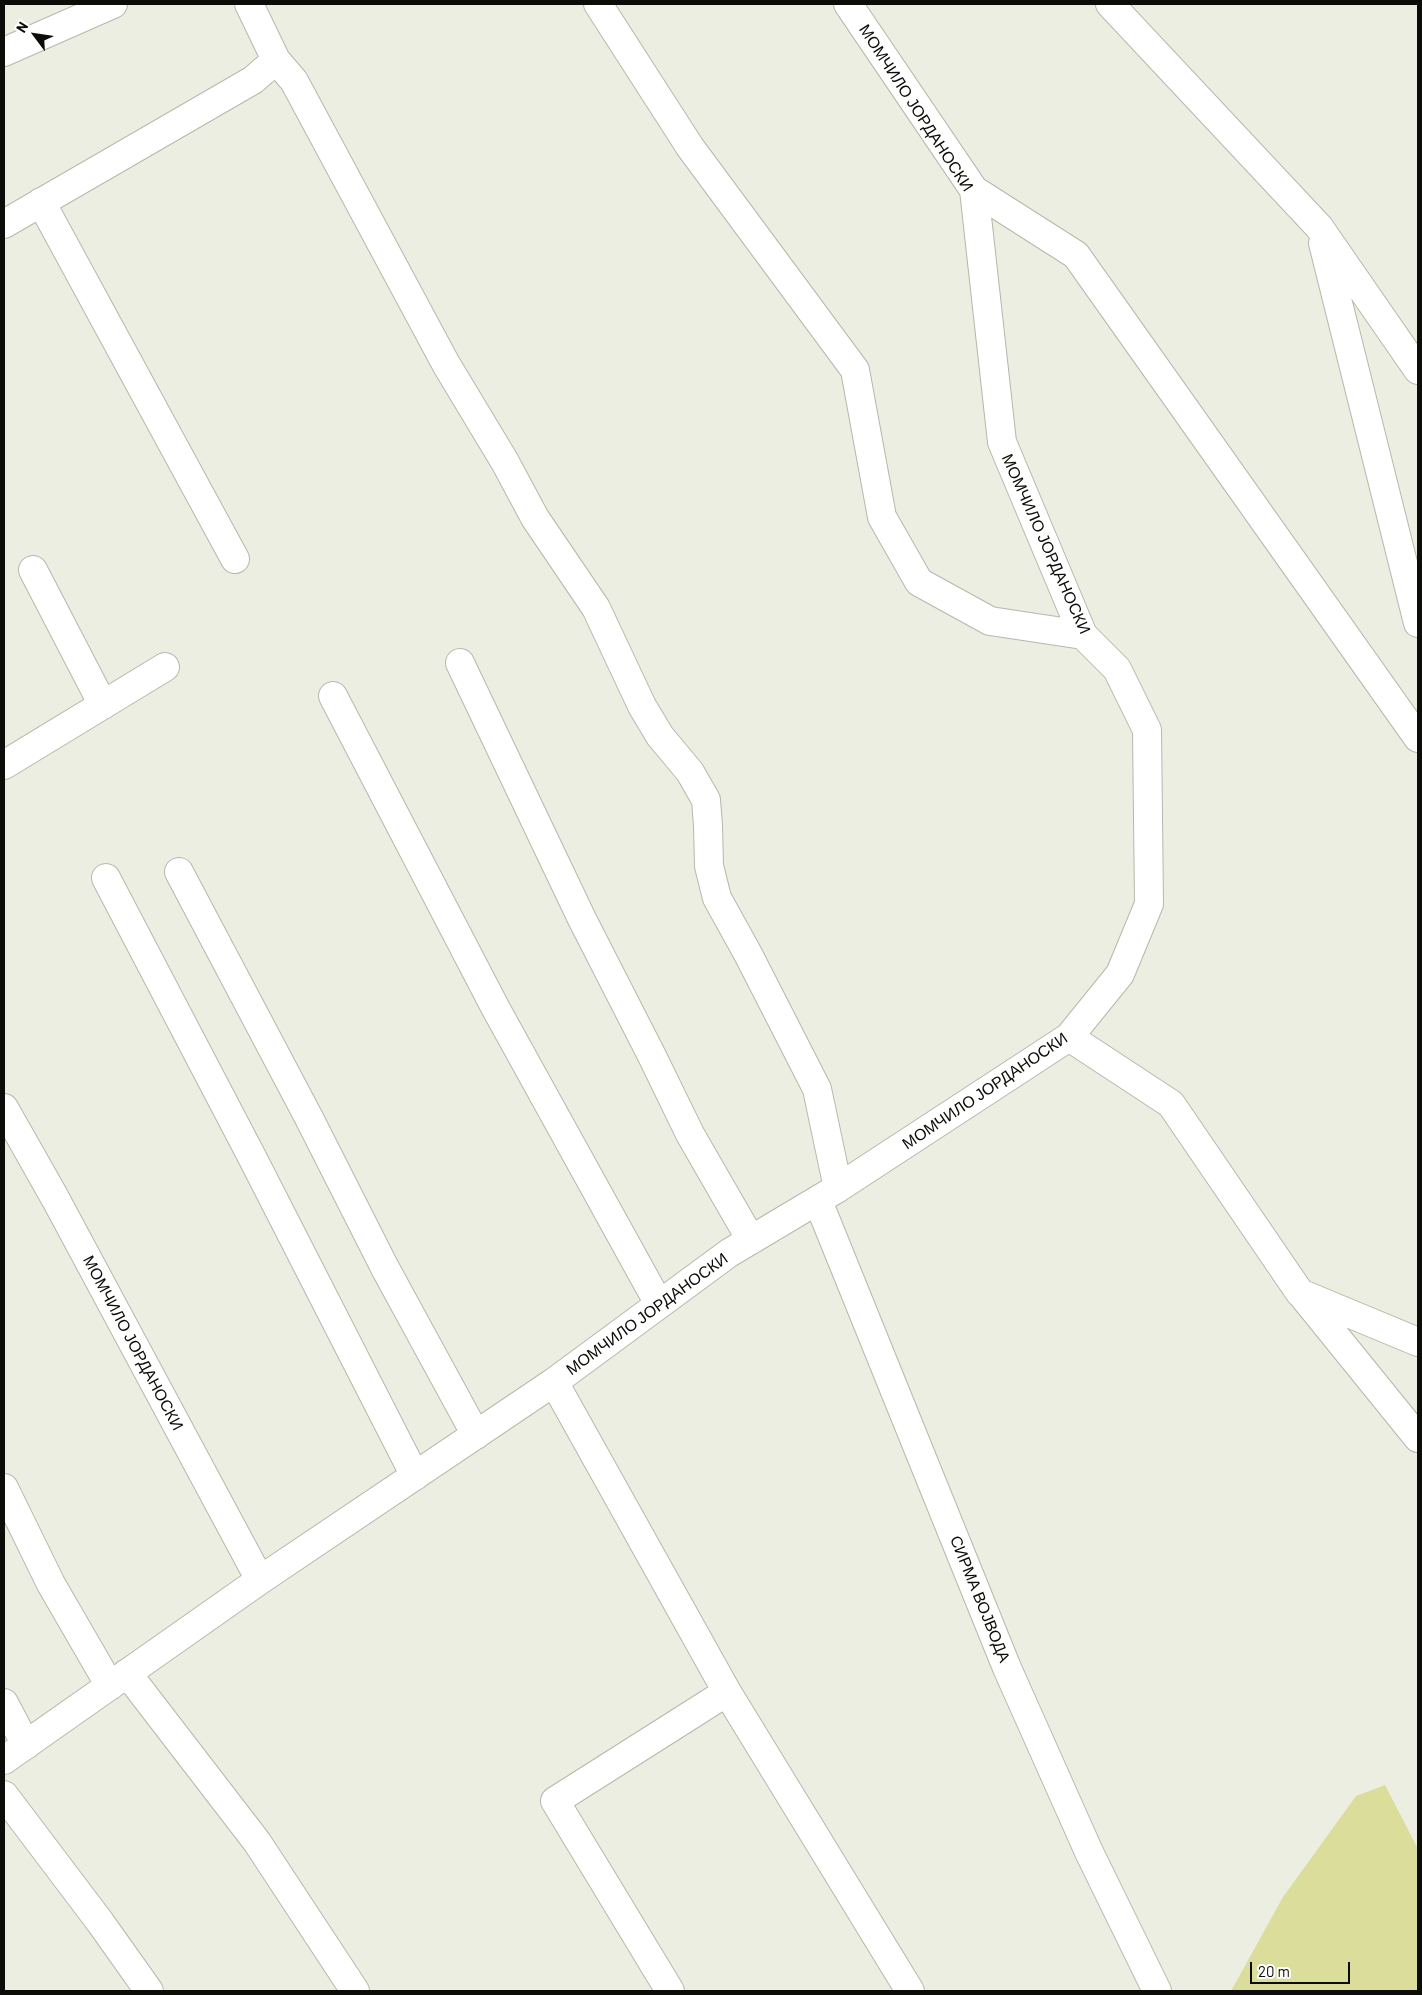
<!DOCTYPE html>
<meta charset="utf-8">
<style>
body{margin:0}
#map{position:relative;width:1422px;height:1995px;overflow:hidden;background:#edeee2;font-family:Barlow,sans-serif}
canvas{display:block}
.frame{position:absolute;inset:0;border:5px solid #0c0c08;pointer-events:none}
.north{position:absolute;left:10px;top:10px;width:50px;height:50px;-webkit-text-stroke:4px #fff;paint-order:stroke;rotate:301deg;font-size:14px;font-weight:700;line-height:20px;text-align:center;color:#0c0c08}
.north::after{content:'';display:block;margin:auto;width:18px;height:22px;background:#0c0c08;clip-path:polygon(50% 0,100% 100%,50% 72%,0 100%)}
.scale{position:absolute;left:1250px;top:1962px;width:100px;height:22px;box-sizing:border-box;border:2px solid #0c0c08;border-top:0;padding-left:6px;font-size:15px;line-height:18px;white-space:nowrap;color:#0c0c08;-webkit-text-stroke:4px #fff;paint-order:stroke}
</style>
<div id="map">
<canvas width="1422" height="1995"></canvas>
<div class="frame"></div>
<div class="north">N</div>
<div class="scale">20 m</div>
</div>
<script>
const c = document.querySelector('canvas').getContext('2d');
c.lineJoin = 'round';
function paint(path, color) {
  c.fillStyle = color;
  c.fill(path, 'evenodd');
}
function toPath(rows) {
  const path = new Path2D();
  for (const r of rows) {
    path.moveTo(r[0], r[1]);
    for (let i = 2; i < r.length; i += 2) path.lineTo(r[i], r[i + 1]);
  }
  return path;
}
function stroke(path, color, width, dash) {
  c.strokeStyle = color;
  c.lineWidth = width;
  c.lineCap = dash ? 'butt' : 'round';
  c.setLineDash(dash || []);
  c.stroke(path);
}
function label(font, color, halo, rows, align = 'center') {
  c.font = font + ' Barlow,sans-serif';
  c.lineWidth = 4;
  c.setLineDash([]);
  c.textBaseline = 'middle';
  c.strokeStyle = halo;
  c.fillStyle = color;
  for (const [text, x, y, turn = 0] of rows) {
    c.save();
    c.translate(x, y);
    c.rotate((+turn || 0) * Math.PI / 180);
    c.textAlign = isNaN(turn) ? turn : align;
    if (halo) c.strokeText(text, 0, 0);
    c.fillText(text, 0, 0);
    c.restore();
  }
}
const green = toPath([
 [1385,1785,1418,1849,1418,1991,1231,1991,1283,1897,1356,1796]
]);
const minor = toPath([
 [249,4,276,60,294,81,446,364,505,462,535,518,596,608,642,706,660,736,690,772,706,800,708,826,709,866,717,898,748,954,817,1089,838,1188],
 [598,4,690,147,855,370,882,517,919,582,990,621,1083,635],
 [1110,4,1319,227,1418,370],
 [4,52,113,4],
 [974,190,1076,255,1418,738],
 [41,202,235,559],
 [4,224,253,80,276,60],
 [1323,243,1418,623],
 [33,570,103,705],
 [460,663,582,919,652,1056,690,1134,751,1240],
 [333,696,496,1009,659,1304],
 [4,765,165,667],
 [179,872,309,1118,385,1268,476,1435],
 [106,878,252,1157,415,1476],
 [1069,1037,1171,1104,1300,1293,1418,1342],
 [4,1108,55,1198,260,1580],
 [818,1201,1007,1668,1089,1852,1157,1991],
 [1303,1296,1418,1438],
 [554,1382,727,1692,910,1991],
 [4,1488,51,1584,110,1686],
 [127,1673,257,1842,355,1991],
 [4,1703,26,1745],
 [4,1760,260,1580,554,1382,729,1253,838,1188,1069,1037,1120,974,1149,904,1147,730,1117,669,1083,635,1002,442,974,190,848,4],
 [4,1795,100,1922,149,1991],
 [670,1991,555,1801,727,1692]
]);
const streetNames = [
 ["МОМЧИЛО ЈОРДАНОСКИ",916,108,57],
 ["МОМЧИЛО ЈОРДАНОСКИ",1046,544,66],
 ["МОМЧИЛО ЈОРДАНОСКИ",985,1091,-34],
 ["МОМЧИЛО ЈОРДАНОСКИ",647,1314,-36],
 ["МОМЧИЛО ЈОРДАНОСКИ",133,1343,62],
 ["СИРМА ВОЈВОДА",980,1599,68]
];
paint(green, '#dade9a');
stroke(minor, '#b7b7ac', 30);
stroke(minor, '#fff', 28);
label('16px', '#0c0c08', '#fff', streetNames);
</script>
